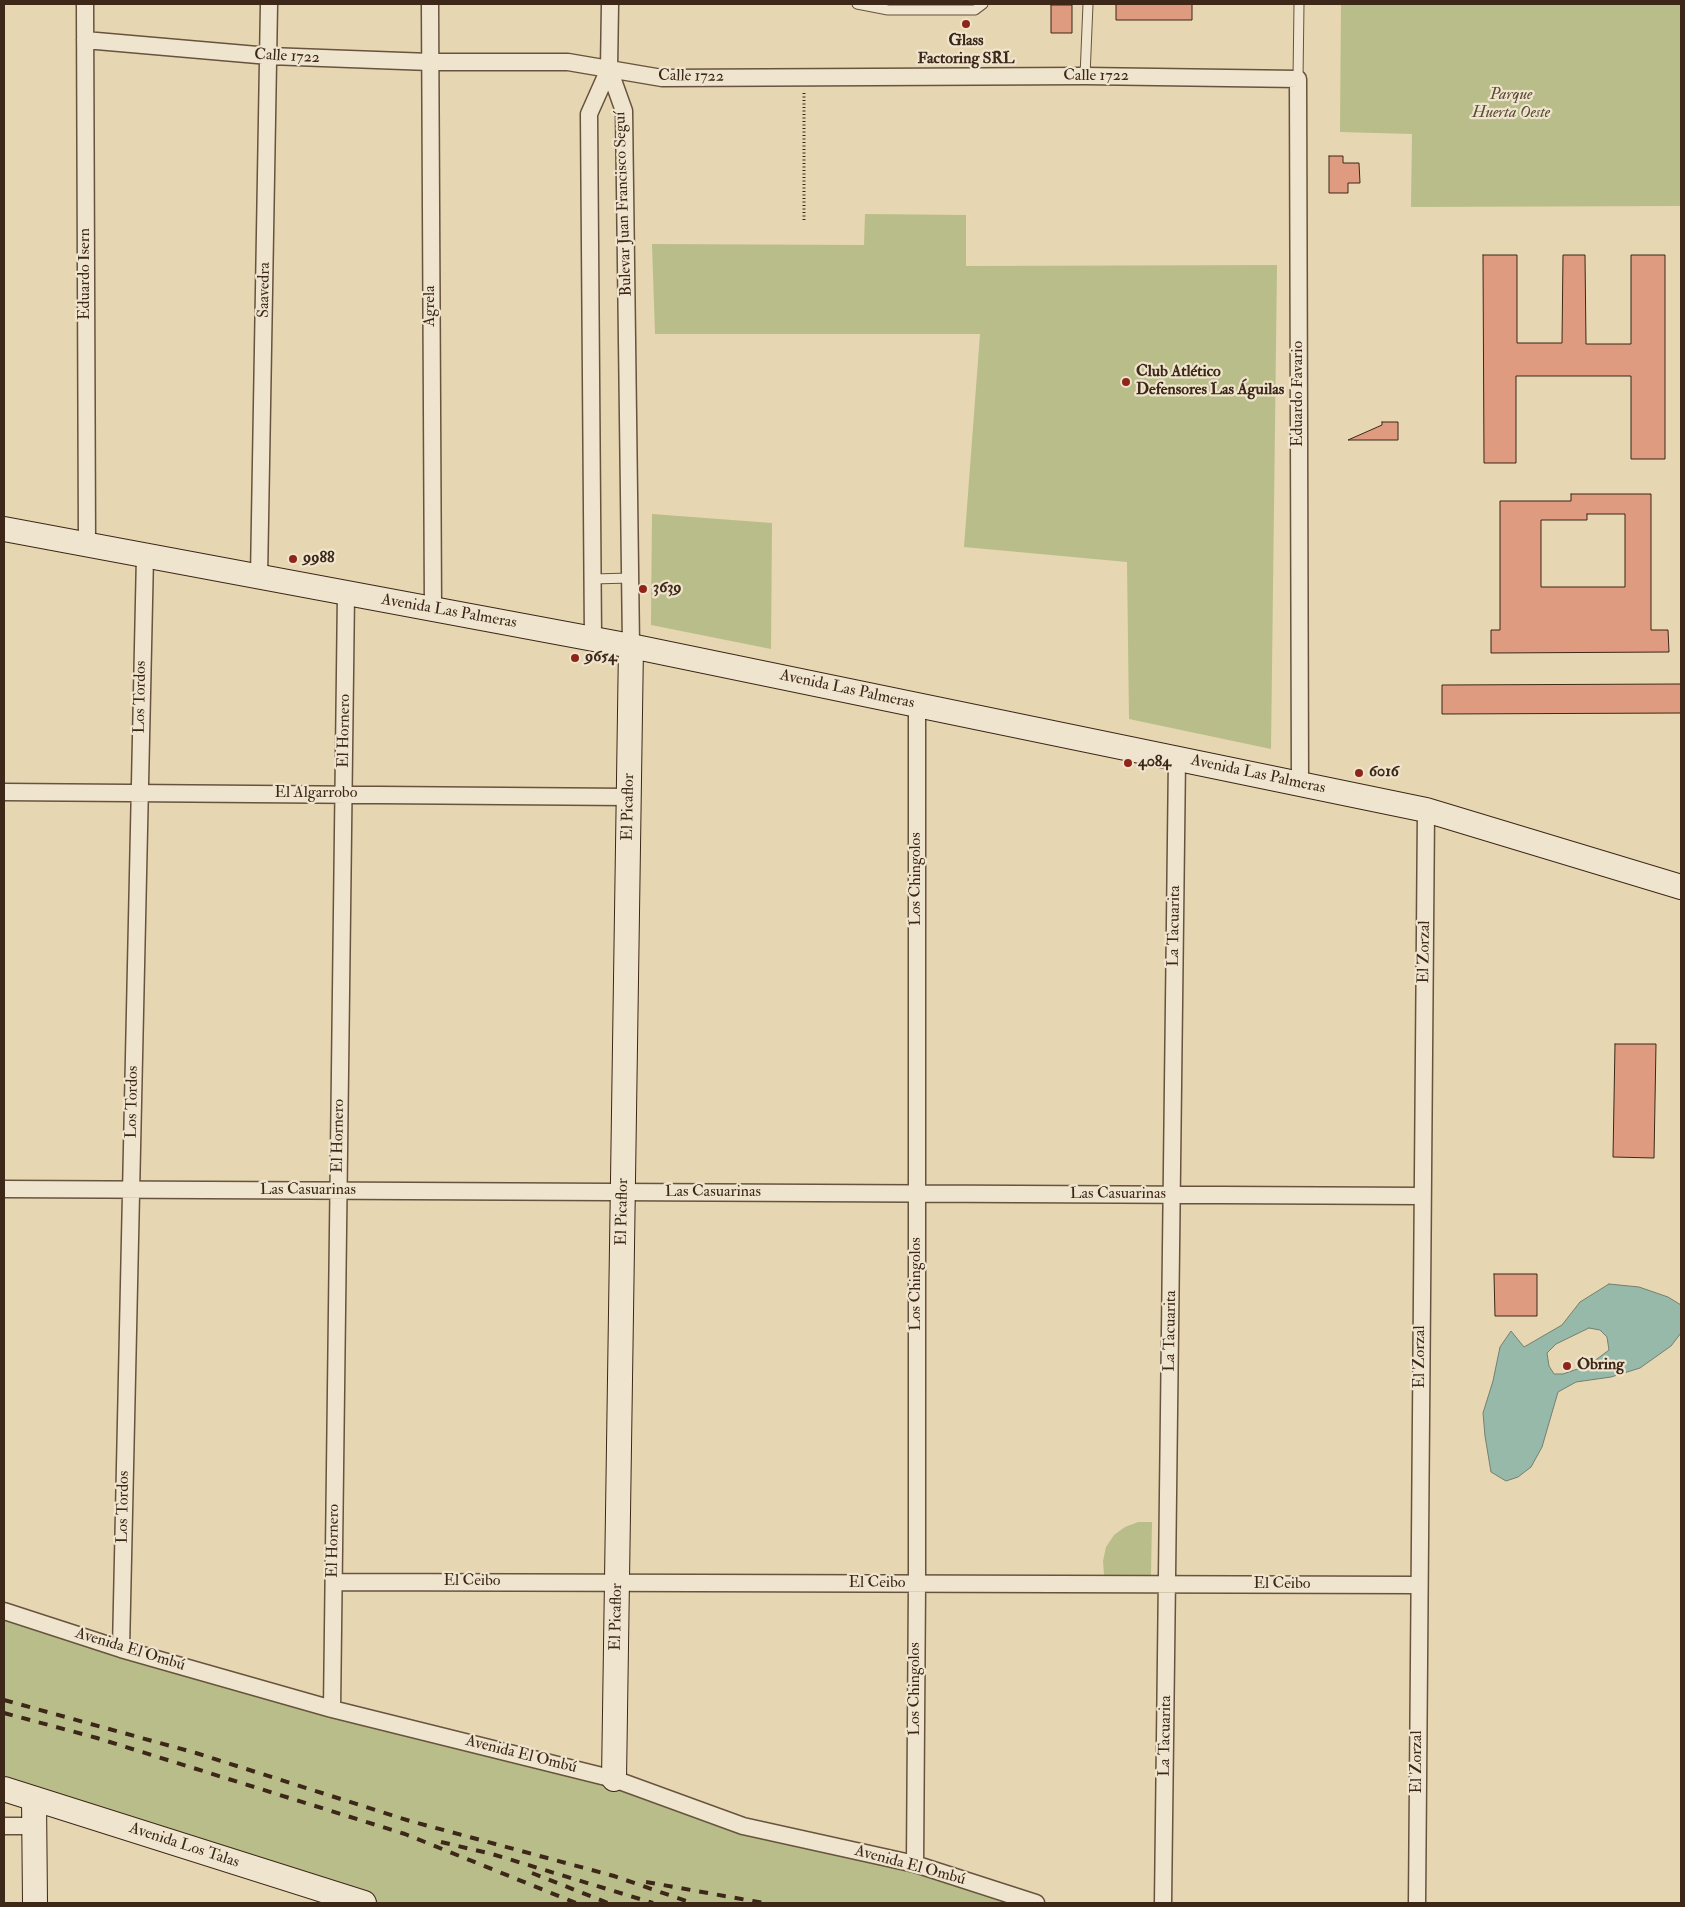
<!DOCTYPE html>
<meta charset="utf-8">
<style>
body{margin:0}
#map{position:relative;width:1685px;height:1907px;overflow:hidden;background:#e7d6b2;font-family:"IM FELL Double Pica",serif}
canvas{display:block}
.frame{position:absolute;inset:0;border:5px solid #3c2718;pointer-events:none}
</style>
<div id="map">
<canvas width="1685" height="1907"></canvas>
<div class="frame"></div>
</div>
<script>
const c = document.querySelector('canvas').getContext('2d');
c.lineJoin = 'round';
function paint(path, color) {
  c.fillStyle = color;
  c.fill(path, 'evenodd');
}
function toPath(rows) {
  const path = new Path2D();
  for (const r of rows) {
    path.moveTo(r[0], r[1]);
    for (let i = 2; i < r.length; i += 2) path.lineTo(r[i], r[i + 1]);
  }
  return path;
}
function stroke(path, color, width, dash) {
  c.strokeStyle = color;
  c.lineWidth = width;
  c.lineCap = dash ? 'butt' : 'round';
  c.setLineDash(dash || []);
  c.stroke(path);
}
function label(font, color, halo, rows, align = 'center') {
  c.font = font + ' "IM FELL Double Pica",serif';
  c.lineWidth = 4.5;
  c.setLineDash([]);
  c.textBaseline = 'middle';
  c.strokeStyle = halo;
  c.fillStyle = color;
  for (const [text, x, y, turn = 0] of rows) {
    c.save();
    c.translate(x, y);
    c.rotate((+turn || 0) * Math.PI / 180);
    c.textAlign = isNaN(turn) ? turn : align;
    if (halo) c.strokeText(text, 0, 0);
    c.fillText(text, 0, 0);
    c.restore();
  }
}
const green = toPath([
 [1341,4,1681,4,1681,206,1411,207,1412,134,1340,132],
 [865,214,966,215,966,266,1277,265,1271,749,1129,719,1127,562,964,547,980,334,655,334,652,244,864,245],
 [652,514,772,523,771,649,651,625],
 [1138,1522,1152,1522,1151,1576,1104,1575,1103,1561,1106,1547,1114,1535,1125,1527],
 [4,1611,614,1779,743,1826,1036,1903,364,1903,4,1789]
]);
const water = toPath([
 [1609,1284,1639,1287,1668,1297,1681,1305,1681,1333,1671,1346,1640,1368,1611,1377,1576,1382,1558,1392,1542,1447,1531,1467,1518,1477,1506,1481,1491,1472,1485,1436,1483,1413,1493,1381,1500,1347,1511,1331,1524,1347,1562,1325,1580,1302,1609,1284],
 [1589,1328,1600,1330,1607,1337,1609,1350,1589,1365,1563,1374,1554,1374,1549,1366,1547,1353,1556,1344,1589,1328]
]);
const building = toPath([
 [1116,4,1192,4,1192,20,1116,20,1116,4],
 [1051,5,1072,5,1072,33,1051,33,1051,5],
 [1329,156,1343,156,1343,163,1359,163,1360,183,1348,183,1348,193,1329,193,1329,156],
 [1483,255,1517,255,1517,343,1562,343,1563,255,1585,255,1586,344,1631,344,1631,255,1665,255,1665,459,1631,459,1631,376,1516,376,1516,463,1484,463,1483,255],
 [1382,422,1398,422,1398,440,1348,440,1382,425,1382,422],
 [1571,494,1651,494,1651,630,1668,630,1669,652,1491,653,1491,630,1500,630,1500,501,1571,501,1571,494],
 [1587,514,1625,514,1625,587,1541,587,1541,520,1587,520,1587,514],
 [1681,684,1681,713,1442,714,1442,685,1681,684],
 [1615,1044,1656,1044,1654,1158,1613,1157,1615,1044],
 [1494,1274,1537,1274,1537,1316,1495,1316,1494,1274]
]);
const path = toPath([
 [804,93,804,220]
]);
const lane = toPath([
 [857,4,888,10,975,10,983,4],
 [1085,76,1088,4],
 [1298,79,1299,4],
 [592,579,631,578]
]);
const street = toPath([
 [85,4,87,545],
 [430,4,433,609],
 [610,4,609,69,624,111,631,646],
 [85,40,269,56,430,62,568,62,662,78,1085,76,1298,79,1300,784],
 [259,577,269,4],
 [593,639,589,114,609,69],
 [4,792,629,797],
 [4,1189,1422,1196],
 [334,1582,1419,1585],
 [4,1611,121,1649,332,1709,614,1779,743,1826,915,1864,1036,1903],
 [121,1649,145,556],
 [332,1709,346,593],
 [4,1826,34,1826],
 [915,1864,917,1584,917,705],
 [1163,1903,1177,758],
 [1417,1903,1426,810]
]);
const secondary = toPath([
 [4,529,631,646,1426,810,1681,887],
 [614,1779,631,646],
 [4,1789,364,1903],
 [34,1799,35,1903]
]);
const rail = toPath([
 [4,1700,196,1753,410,1821,614,1876,692,1903],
 [4,1713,97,1738,405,1834,576,1903],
 [441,1842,492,1854,653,1903],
 [532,1873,608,1903],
 [646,1882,764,1903]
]);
const markers = [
 [966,24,5,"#8f2418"],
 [1126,382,5,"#8f2418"],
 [293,559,5,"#8f2418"],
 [643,589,5,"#8f2418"],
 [575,658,5,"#8f2418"],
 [1128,763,5,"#8f2418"],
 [1359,773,5,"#8f2418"],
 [1567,1366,5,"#8f2418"]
];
const poiNames = [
 ["Glass",966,42,"center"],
 ["Factoring SRL",966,60,"center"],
 ["Club Atlético",1136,373],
 ["Defensores Las Águilas",1136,391],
 ["9988",303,559],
 ["3639",653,589],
 ["9654",585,658],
 ["4084",1138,763],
 ["6016",1369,773],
 ["Obring",1577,1366]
];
const streetNames = [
 ["Calle 1722",287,57,3],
 ["Calle 1722",691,77,1],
 ["Calle 1722",1096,77],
 ["Bulevar Juan Francisco Seguí",624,204,-92],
 ["Eduardo Isern",86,274,-90],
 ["Saavedra",265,290,-89],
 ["Agrela",431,306,-90],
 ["Eduardo Favario",1299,394,-90],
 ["Avenida Las Palmeras",449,612,10],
 ["Avenida Las Palmeras",847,690,12],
 ["Los Tordos",141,697,-89],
 ["El Hornero",345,731,-89],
 ["Avenida Las Palmeras",1258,775,12],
 ["El Algarrobo",316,794],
 ["El Picaflor",629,807,-89],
 ["Los Chingolos",917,879,-90],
 ["La Tacuarita",1175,926,-89],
 ["El Zorzal",1425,952,-89],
 ["Los Tordos",133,1102,-89],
 ["El Hornero",339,1136,-89],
 ["Las Casuarinas",308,1191],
 ["Las Casuarinas",713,1193],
 ["Las Casuarinas",1118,1195],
 ["El Picaflor",623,1212,-89],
 ["Los Chingolos",917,1284,-90],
 ["La Tacuarita",1171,1331,-89],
 ["El Zorzal",1421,1357,-90],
 ["Los Tordos",124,1507,-89],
 ["El Hornero",334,1541,-89],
 ["El Ceibo",472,1582],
 ["El Ceibo",877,1584],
 ["El Ceibo",1282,1585],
 ["El Picaflor",617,1617,-89],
 ["Avenida El Ombú",130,1650,17],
 ["Los Chingolos",916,1689,-90],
 ["La Tacuarita",1166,1736,-89],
 ["Avenida El Ombú",521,1755,14],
 ["El Zorzal",1418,1762,-90],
 ["Avenida Los Talas",184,1846,18],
 ["Avenida El Ombú",910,1866,15]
];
const parkNames = [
 ["Parque",1511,96],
 ["Huerta Oeste",1511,114]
];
paint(green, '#b9bd89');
paint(water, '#97b9aa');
stroke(water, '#737f70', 1);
paint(building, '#de9b80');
stroke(building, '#3c2718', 1);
stroke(lane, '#67533e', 11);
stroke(street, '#67533e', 19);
stroke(secondary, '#3c2718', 26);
stroke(path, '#3c2718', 3, [1, 2.5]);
stroke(lane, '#efe4cd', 9);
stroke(street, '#efe4cd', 16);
stroke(secondary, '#efe4cd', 24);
stroke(rail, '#3c2718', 4, [9, 9]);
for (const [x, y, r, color] of markers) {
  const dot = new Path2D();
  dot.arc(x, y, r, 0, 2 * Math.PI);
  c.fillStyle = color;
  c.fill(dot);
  stroke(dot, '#efe4cd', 2);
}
label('bold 16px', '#3c2718', '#efe4cd', poiNames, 'left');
label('16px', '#3c2718', '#efe4cd', streetNames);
label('italic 16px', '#5b4c34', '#efe4cd', parkNames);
</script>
